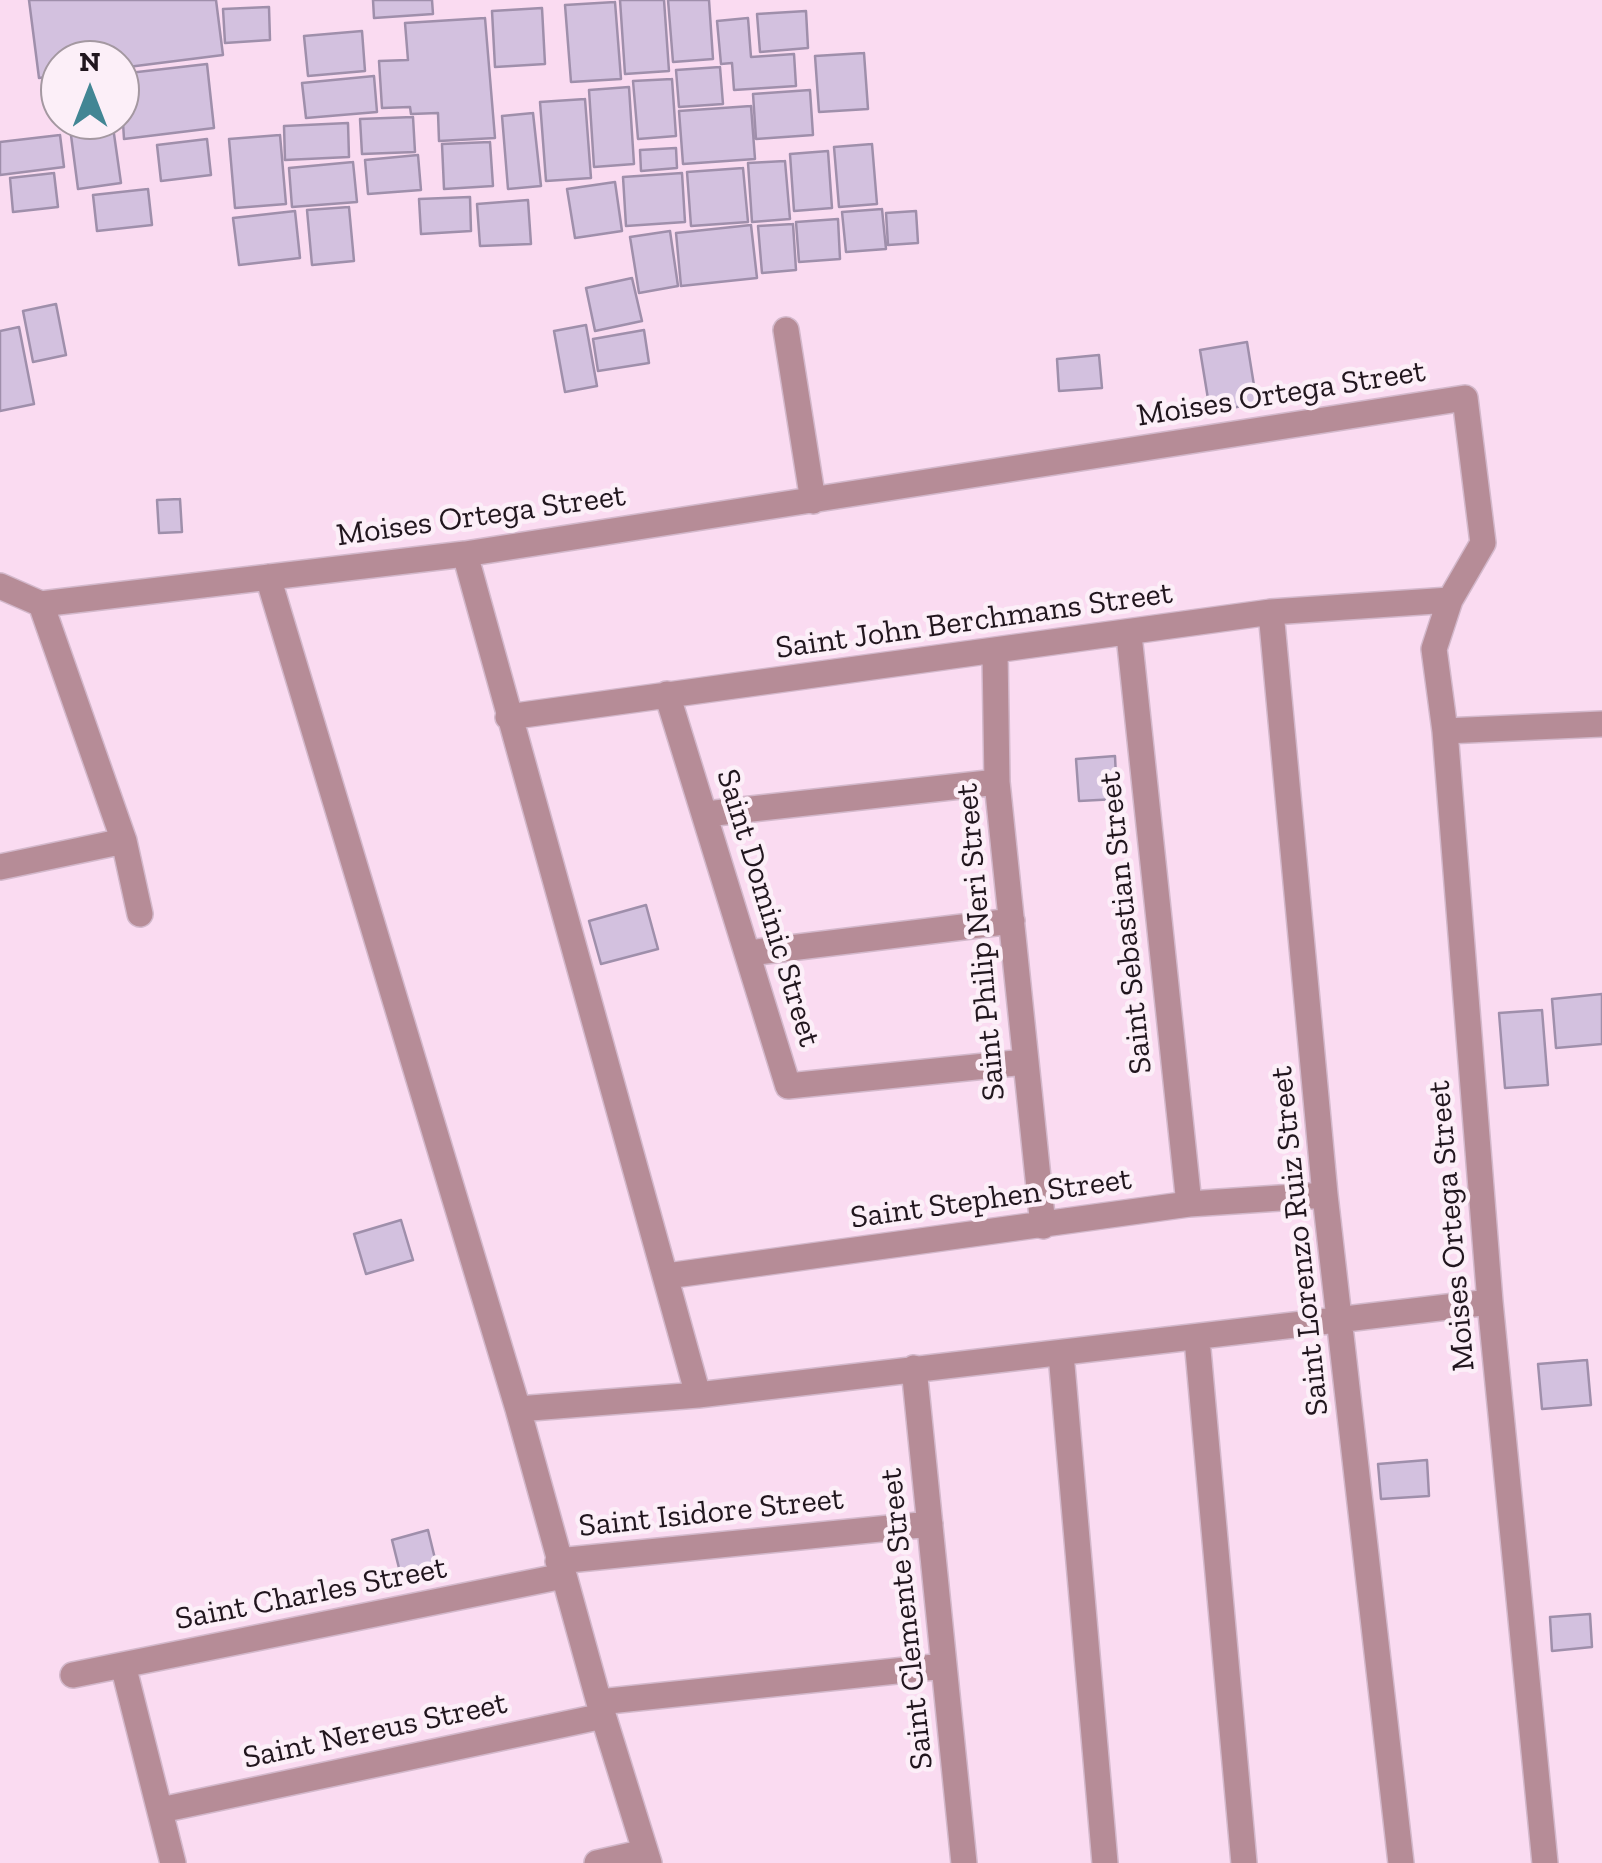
<!DOCTYPE html>
<style>
body{margin:0}
#map{position:relative;width:1602px;height:1863px;overflow:hidden;background:#fadbf1;font-family:"Zilla Slab",serif}
canvas{display:block}
.north{position:absolute;left:40px;top:40px;width:100px;height:100px;box-sizing:border-box;background:#fceff8;border:2px solid #a498a1;border-radius:50%;rotate:0deg;font-size:28px;font-weight:700;line-height:40px;text-align:center;color:#21161e}
.north::after{content:'';display:block;margin:auto;width:35px;height:45px;background:#428694;clip-path:polygon(50% 0,100% 100%,50% 72%,0 100%)}
</style>
<div id="map">
<canvas width="1602" height="1863"></canvas>
<div class="north">N</div>
</div>
<script>
const c = document.querySelector('canvas').getContext('2d');
c.lineJoin = 'round';
function paint(path, color) {
  c.fillStyle = color;
  c.fill(path, 'evenodd');
}
function toPath(rows) {
  const path = new Path2D();
  for (const r of rows) {
    path.moveTo(r[0], r[1]);
    for (let i = 2; i < r.length; i += 2) path.lineTo(r[i], r[i + 1]);
  }
  return path;
}
function stroke(path, color, width, dash) {
  c.strokeStyle = color;
  c.lineWidth = width;
  c.lineCap = dash ? 'butt' : 'round';
  c.setLineDash(dash || []);
  c.stroke(path);
}
function label(font, color, halo, rows, align = 'center') {
  c.font = font + ' "Zilla Slab",serif';
  c.lineWidth = 9;
  c.setLineDash([]);
  c.textBaseline = 'middle';
  c.strokeStyle = halo;
  c.fillStyle = color;
  for (const [text, x, y, turn = 0] of rows) {
    c.save();
    c.translate(x, y);
    c.rotate((+turn || 0) * Math.PI / 180);
    c.textAlign = isNaN(turn) ? turn : align;
    if (halo) c.strokeText(text, 0, 0);
    c.fillText(text, 0, 0);
    c.restore();
  }
}
const building = toPath([
 [29,0,216,0,223,55,120,68,120,60,60,60,60,75,39,78,29,0],
 [373,0,432,0,433,14,374,18,373,0],
 [620,0,664,0,669,71,625,74,620,0],
 [668,0,709,0,713,59,673,62,668,0],
 [615,2,621,79,571,82,565,5,615,2],
 [269,7,270,40,225,43,223,9,269,7],
 [542,8,545,64,495,67,492,11,542,8],
 [806,11,808,48,760,52,757,14,806,11],
 [485,18,495,138,439,141,438,113,411,114,410,107,382,108,379,61,408,60,405,23,485,18],
 [748,18,751,57,794,54,796,86,734,90,732,63,721,64,717,21,748,18],
 [362,31,365,71,308,76,304,36,362,31],
 [864,53,868,109,819,112,815,56,864,53],
 [207,64,214,128,124,139,120,74,207,64],
 [720,67,723,104,679,107,676,70,720,67],
 [374,76,377,112,306,118,302,83,374,76],
 [672,79,676,136,638,139,633,81,672,79],
 [629,87,634,164,594,167,589,90,629,87],
 [810,90,813,135,756,139,753,94,810,90],
 [585,99,591,178,546,181,540,102,585,99],
 [751,106,755,159,683,164,679,111,751,106],
 [533,113,541,186,508,189,502,116,533,113],
 [413,117,415,152,362,154,360,119,413,117],
 [69,120,112,120,121,183,78,189,69,120],
 [348,123,349,157,285,160,284,126,348,123],
 [60,135,64,167,0,175,0,142,60,135],
 [280,135,286,204,235,208,229,139,280,135],
 [207,139,211,175,161,181,157,145,207,139],
 [490,142,493,186,444,189,442,144,490,142],
 [872,144,877,204,839,207,834,147,872,144],
 [676,148,677,168,641,171,640,150,676,148],
 [828,151,832,208,794,211,790,154,828,151],
 [418,155,421,190,368,194,365,160,418,155],
 [785,161,790,219,752,222,748,163,785,161],
 [353,162,357,202,292,207,289,168,353,162],
 [743,168,748,222,691,226,687,172,743,168],
 [54,173,58,207,13,212,10,178,54,173],
 [682,173,685,222,626,226,623,177,682,173],
 [615,182,622,231,575,238,567,189,615,182],
 [148,189,152,225,97,231,93,195,148,189],
 [470,197,471,231,421,234,419,199,470,197],
 [528,200,531,244,480,246,477,204,528,200],
 [349,207,354,261,312,265,307,210,349,207],
 [882,209,886,249,846,252,842,212,882,209],
 [295,211,300,258,239,265,233,218,295,211],
 [916,211,918,243,888,245,886,213,916,211],
 [838,219,840,259,799,262,796,222,838,219],
 [793,224,796,270,762,273,758,226,793,224],
 [751,225,757,278,681,286,676,233,751,225],
 [670,231,678,286,639,293,630,237,670,231],
 [632,278,642,321,595,331,586,288,632,278],
 [56,304,66,355,33,362,23,311,56,304],
 [586,325,597,386,565,392,554,331,586,325],
 [19,327,34,404,0,411,0,331,19,327],
 [644,330,649,363,598,371,593,339,644,330],
 [1247,342,1257,404,1210,411,1200,350,1247,342],
 [1099,355,1102,388,1059,391,1057,359,1099,355],
 [180,499,182,532,159,533,157,500,180,499],
 [1115,756,1117,799,1079,801,1076,759,1115,756],
 [646,905,658,949,601,964,589,921,646,905],
 [1602,994,1602,1044,1556,1048,1552,999,1602,994],
 [1542,1010,1548,1085,1505,1088,1499,1013,1542,1010],
 [401,1220,413,1260,366,1274,354,1234,401,1220],
 [1587,1360,1591,1405,1542,1409,1538,1364,1587,1360],
 [1427,1460,1429,1496,1381,1499,1378,1464,1427,1460],
 [428,1530,437,1567,401,1576,392,1540,428,1530],
 [1590,1614,1592,1647,1552,1651,1550,1617,1590,1614]
]);
const minor = toPath([
 [786,330,813,501],
 [465,554,698,1395],
 [268,577,518,1409,599,1702,649,1863],
 [0,586,41,604,465,554,1465,398,1483,543,1450,600,1434,649,1445,731,1490,1302,1545,1863],
 [41,604,124,841,140,914],
 [1271,612,1325,1195,1401,1863],
 [1129,635,1189,1204],
 [995,653,997,782,1043,1226],
 [667,694,788,1086,1025,1062],
 [508,717,1271,612,1450,600],
 [1445,731,1602,724],
 [706,814,997,782],
 [0,867,124,841],
 [749,953,1012,921],
 [667,1276,1189,1204,1325,1195],
 [1197,1339,1244,1863],
 [1061,1354,1105,1863],
 [914,1368,964,1863],
 [518,1409,698,1395,1490,1302],
 [558,1561,930,1524],
 [123,1665,173,1863],
 [73,1675,563,1576],
 [599,1702,944,1666],
 [161,1810,603,1716],
 [597,1863,645,1852]
]);
const streetNames = [
 ["Moises Ortega Street",1281,394,-9],
 ["Moises Ortega Street",481,516,-8],
 ["Saint John Berchmans Street",974,621,-8],
 ["Saint Dominic Street",768,908,73],
 ["Saint Sebastian Street",1126,923,-96],
 ["Saint Philip Neri Street",981,942,-95],
 ["Saint Stephen Street",991,1199,-8],
 ["Moises Ortega Street",1452,1226,-95],
 ["Saint Lorenzo Ruiz Street",1300,1241,-96],
 ["Saint Isidore Street",711,1513,-6],
 ["Saint Charles Street",311,1594,-11],
 ["Saint Clemente Street",907,1619,-96],
 ["Saint Nereus Street",375,1731,-12]
];
paint(building, '#d3c1df');
stroke(building, '#9f8fab', 2.5);
stroke(minor, '#d3b8cb', 28);
stroke(minor, '#b68c97', 25);
label('32px', '#21161e', '#fceff8', streetNames);
</script>
